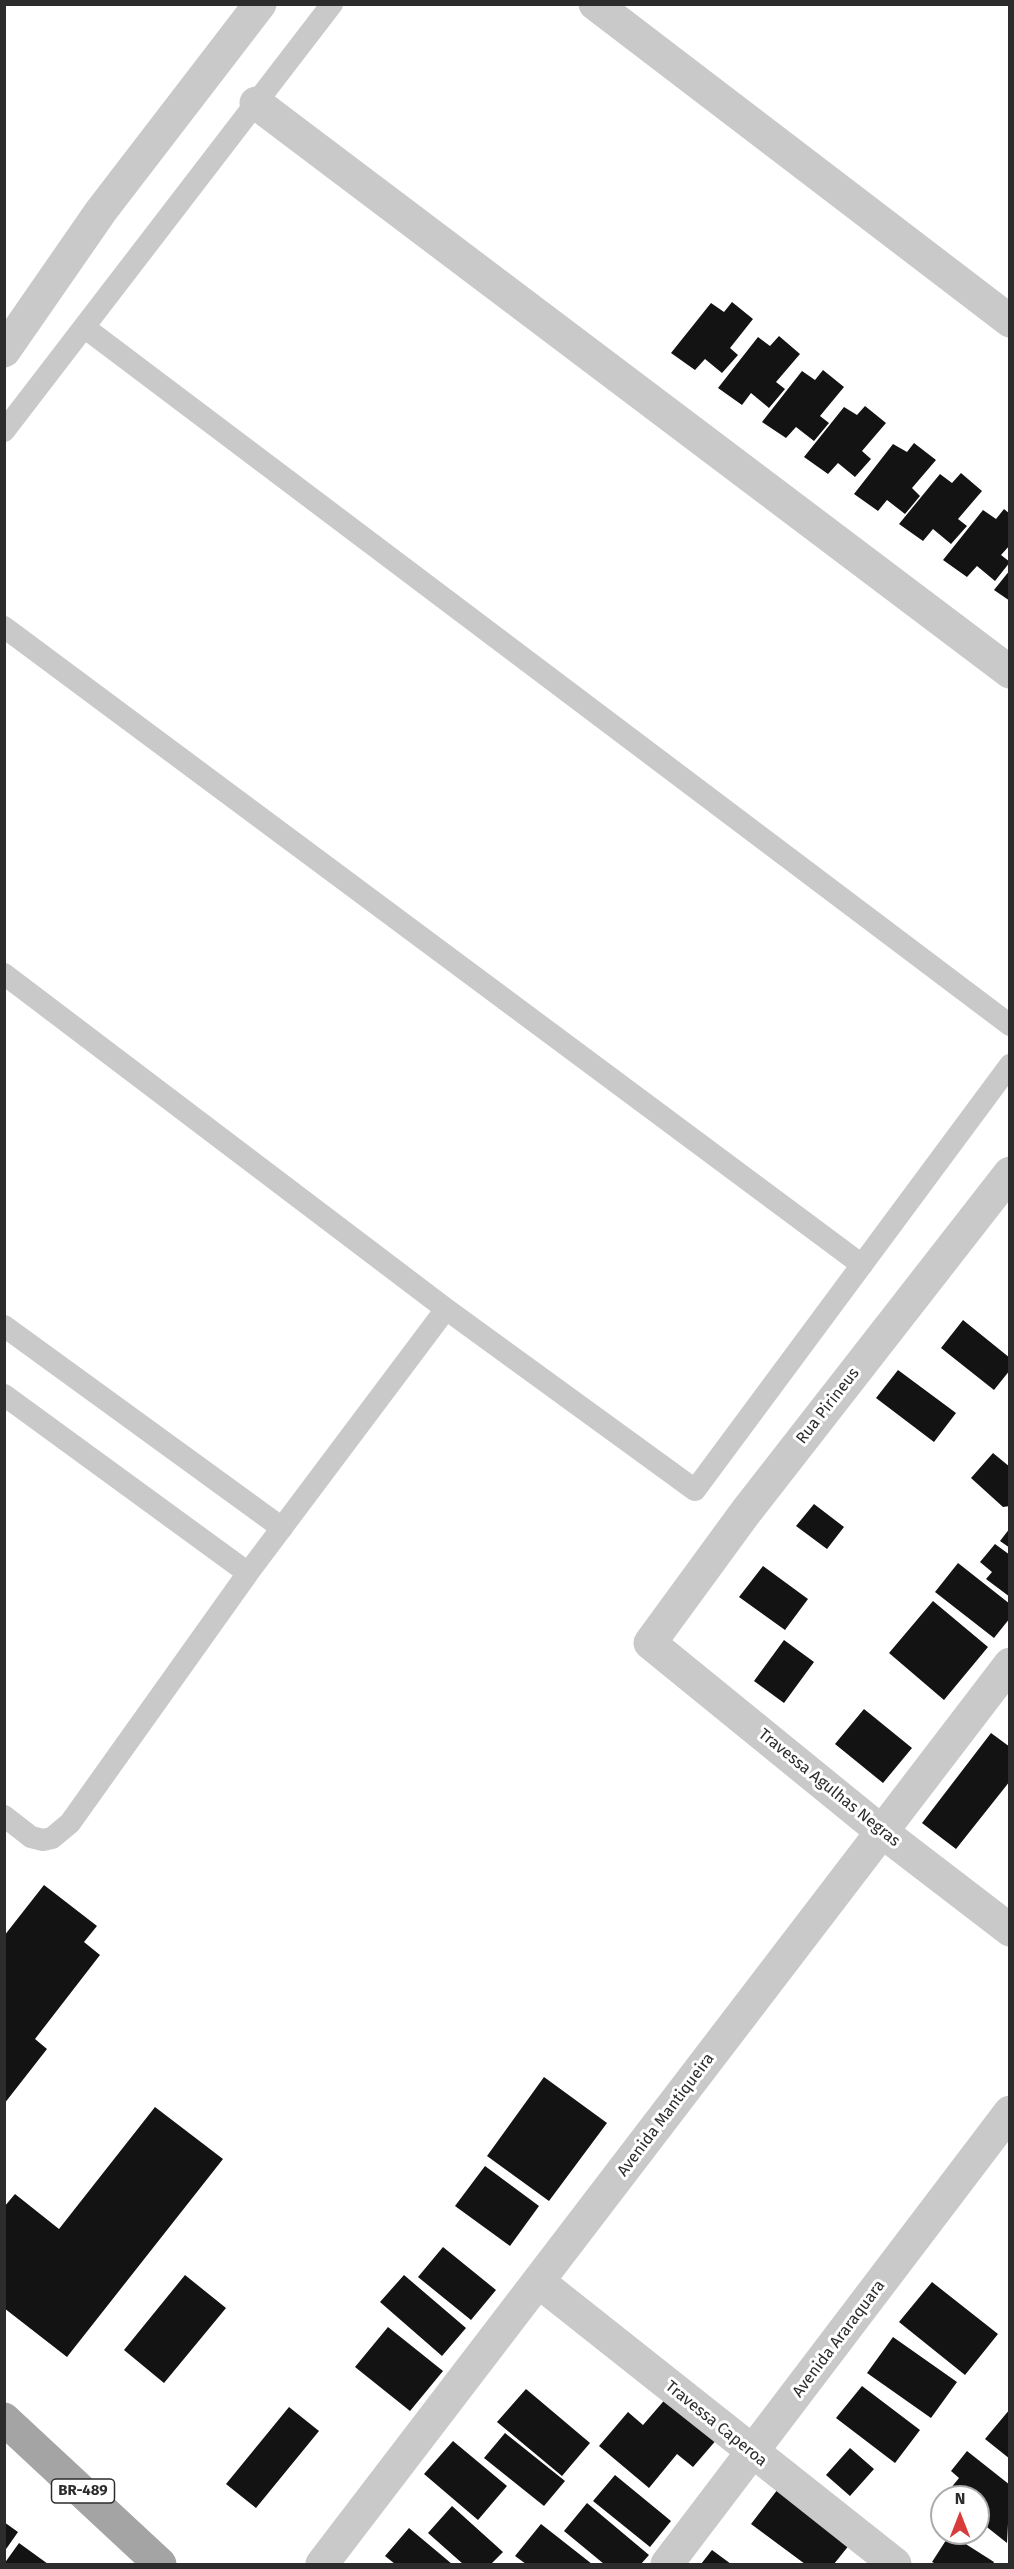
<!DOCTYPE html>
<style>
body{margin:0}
#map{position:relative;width:1014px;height:2569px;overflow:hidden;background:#fff;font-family:"Fira Sans",sans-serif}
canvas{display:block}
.frame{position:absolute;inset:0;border:6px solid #2c2c2c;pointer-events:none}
.north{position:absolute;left:930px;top:2485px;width:60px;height:60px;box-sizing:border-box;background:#fff;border:2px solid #ababab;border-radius:50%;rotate:0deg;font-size:16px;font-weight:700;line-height:24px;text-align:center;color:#2c2c2c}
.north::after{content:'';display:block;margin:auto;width:21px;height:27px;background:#d83c3a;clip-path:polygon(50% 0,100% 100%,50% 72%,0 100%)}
</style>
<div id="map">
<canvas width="1014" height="2569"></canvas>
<div class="frame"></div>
<div class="north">N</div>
</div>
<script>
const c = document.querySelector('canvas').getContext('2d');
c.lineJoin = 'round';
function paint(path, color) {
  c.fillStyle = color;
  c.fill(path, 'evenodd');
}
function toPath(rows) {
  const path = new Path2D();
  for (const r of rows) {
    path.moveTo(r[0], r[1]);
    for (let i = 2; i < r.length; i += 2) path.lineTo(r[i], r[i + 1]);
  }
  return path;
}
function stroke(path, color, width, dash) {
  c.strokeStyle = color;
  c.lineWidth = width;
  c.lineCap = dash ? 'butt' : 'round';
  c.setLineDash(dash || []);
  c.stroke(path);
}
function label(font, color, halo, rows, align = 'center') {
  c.font = font + ' "Fira Sans",sans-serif';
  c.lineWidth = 6;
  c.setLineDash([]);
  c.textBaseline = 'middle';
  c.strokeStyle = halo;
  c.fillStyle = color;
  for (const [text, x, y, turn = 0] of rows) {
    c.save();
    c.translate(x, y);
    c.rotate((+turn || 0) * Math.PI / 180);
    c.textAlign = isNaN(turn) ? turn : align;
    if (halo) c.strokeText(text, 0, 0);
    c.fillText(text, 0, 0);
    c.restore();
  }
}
const building = toPath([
 [732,302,753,319,730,348,738,355,722,373,705,359,695,370,671,353,711,303,724,312],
 [779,336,800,354,776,382,785,389,769,408,751,393,742,405,718,388,758,337,770,346],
 [823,370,844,387,820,416,829,423,814,441,796,427,786,438,762,422,802,371,815,380],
 [865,406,886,423,862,451,871,459,855,477,838,463,828,474,804,457,844,407,857,415],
 [914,443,936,460,912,488,920,496,905,514,887,500,878,511,854,494,893,444,907,452],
 [961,473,982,491,958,519,967,526,951,544,933,529,923,541,899,524,940,474,952,483],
 [1004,509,1010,514,1010,545,1001,555,1010,562,995,581,977,566,967,577,943,560,983,510,996,519],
 [1010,570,1010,601,994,590],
 [963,1320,1010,1358,1010,1370,994,1390,941,1348],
 [898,1370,956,1413,934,1442,876,1398],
 [993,1453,1010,1467,1010,1506,1003,1507,971,1478],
 [814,1504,844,1527,827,1549,796,1526],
 [1010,1528,1010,1548,1000,1541],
 [995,1544,1010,1555,1010,1597,986,1579,992,1572,980,1562],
 [958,1563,1010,1604,1010,1618,994,1638,935,1592],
 [763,1566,808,1599,785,1630,739,1597],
 [933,1601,988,1647,944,1700,889,1653],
 [784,1640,814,1662,784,1703,754,1681],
 [864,1709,912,1748,883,1783,835,1744],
 [991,1733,1010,1747,1010,1781,956,1849,922,1823],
 [44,1885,97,1926,84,1942,100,1955,35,2039,47,2049,4,2104,4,1936],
 [544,2077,607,2123,549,2201,487,2156],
 [155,2107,223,2159,67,2357,4,2308,4,2207,15,2194,59,2229],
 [485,2166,539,2206,510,2246,455,2206],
 [443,2247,496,2290,471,2320,418,2277],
 [185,2275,226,2308,164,2383,124,2350],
 [404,2275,466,2328,442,2356,380,2302],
 [932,2282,998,2334,965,2375,899,2322],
 [388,2327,443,2371,410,2411,355,2367],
 [893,2337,957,2382,931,2418,867,2373],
 [862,2386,920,2430,895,2463,836,2418],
 [526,2389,590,2443,562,2476,497,2422],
 [668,2396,718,2438,693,2467,677,2454,649,2488,599,2446,628,2412,643,2425],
 [289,2407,319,2431,256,2508,226,2484],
 [1010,2409,1010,2459,985,2439],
 [505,2433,565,2481,544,2506,484,2458],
 [453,2441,507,2486,478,2520,424,2474],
 [850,2448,874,2469,850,2496,826,2475],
 [967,2451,1010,2485,1007,2543,978,2520,978,2497,950,2497,946,2494,959,2478,951,2471],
 [615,2475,671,2521,650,2547,593,2501],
 [778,2489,850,2544,834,2564,805,2564,751,2524],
 [587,2503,649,2555,641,2564,604,2564,564,2531],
 [452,2506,503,2552,491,2564,463,2564,428,2533],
 [4,2522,18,2532,4,2552],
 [541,2524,592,2564,526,2564,515,2556],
 [409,2528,452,2564,395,2564,385,2556],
 [950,2534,994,2562,993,2564,936,2564,932,2562],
 [19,2543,48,2564,4,2564],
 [712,2550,731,2564,701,2564]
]);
const lane = toPath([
 [84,327,1010,1025],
 [4,431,332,4],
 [4,627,862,1265],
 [4,974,446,1309,695,1490,1010,1065],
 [4,1326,282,1528],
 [4,1395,248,1573],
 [4,1816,31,1837,43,1840,52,1838,70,1823,248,1573,446,1309]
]);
const street = toPath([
 [595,4,1010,321],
 [256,103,1010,672],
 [4,351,101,211,260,4],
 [1010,1173,745,1513,650,1643,881,1831,1010,1930],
 [539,2282,895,2564],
 [322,2564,1010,1664],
 [667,2564,1010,2112]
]);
const primary = toPath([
 [4,2419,160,2564]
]);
const shields = [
 [83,2491,63]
];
const shieldNames = [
 ["BR-489",83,2491]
];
const streetNames = [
 ["Rua Pirineus",828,1406,-52],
 ["Travessa Agulhas Negras",829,1788,39],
 ["Avenida Mantiqueira",666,2115,-53],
 ["Avenida Araraquara",839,2339,-53],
 ["Travessa Caperoa",716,2424,39]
];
paint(building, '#131313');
stroke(lane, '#c9c9c9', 22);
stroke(street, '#c9c9c9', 33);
stroke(primary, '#a4a4a4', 33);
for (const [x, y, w] of shields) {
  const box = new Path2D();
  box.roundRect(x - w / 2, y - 12, w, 24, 4.5);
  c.fillStyle = '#fff';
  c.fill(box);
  stroke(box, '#2c2c2c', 1.5);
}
label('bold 15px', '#2c2c2c', null, shieldNames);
label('16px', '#2c2c2c', '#fff', streetNames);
</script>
